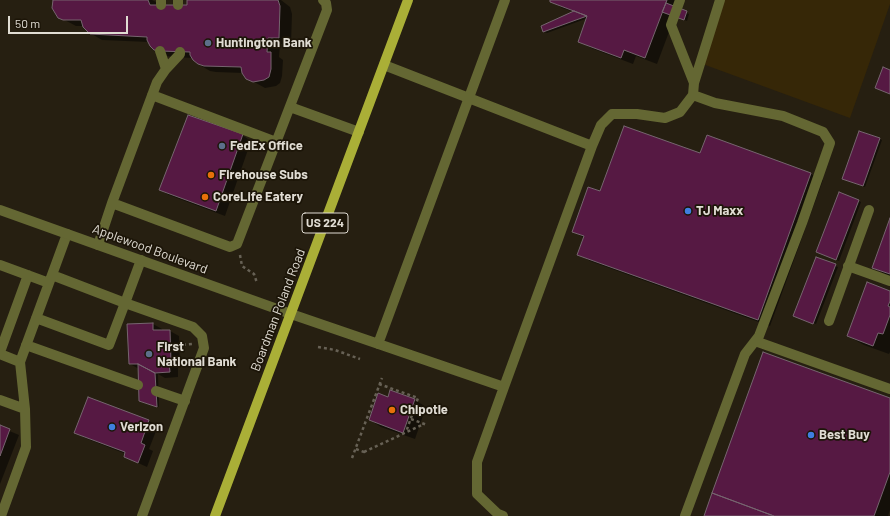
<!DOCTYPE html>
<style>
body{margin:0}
#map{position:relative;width:890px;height:516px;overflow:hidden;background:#261f11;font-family:Barlow,sans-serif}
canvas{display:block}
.scale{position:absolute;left:8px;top:16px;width:120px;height:18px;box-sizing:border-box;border:2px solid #e0dcd3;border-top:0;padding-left:5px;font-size:12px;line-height:14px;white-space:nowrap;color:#e0dcd3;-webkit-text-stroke:3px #1c1508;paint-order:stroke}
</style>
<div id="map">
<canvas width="890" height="516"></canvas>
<div class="scale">50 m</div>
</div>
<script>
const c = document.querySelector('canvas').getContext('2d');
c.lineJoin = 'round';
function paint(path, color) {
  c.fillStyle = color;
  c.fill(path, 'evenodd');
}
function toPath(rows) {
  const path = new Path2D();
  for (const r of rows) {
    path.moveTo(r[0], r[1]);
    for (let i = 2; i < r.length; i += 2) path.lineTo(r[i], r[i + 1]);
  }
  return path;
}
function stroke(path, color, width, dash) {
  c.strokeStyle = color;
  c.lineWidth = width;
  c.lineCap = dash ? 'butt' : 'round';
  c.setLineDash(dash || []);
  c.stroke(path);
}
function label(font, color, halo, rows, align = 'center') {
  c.font = font + ' Barlow,sans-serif';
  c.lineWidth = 3.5;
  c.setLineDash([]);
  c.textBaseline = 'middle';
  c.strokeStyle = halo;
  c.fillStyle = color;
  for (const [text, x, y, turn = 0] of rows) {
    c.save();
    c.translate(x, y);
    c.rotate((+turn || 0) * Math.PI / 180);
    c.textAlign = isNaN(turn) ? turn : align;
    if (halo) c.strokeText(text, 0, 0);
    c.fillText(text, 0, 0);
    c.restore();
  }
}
const green = toPath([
 [720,0,890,0,890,4,850,118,700,63]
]);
const shadow = toPath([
 [54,0,152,0,156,2,158,6,188,7,188,0,281,0,290,7,292,14,291,44,280,44,279,57,283,60,282,76,280,83,276,86,265,88,247,78,243,73,216,72,210,71,198,64,193,58,173,57,167,56,155,49,149,42,102,40,90,33,83,26,76,26,59,17],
 [551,0,681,0,678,9,689,14,687,21,675,16,657,64,636,56,633,64,591,48,579,41,588,18,547,33,544,32,542,27,574,12,562,8,551,1],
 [242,135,251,141,225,216,169,195,160,190],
 [707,136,811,174,823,180,770,326,590,261,578,254,584,238,573,231,601,192,701,154],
 [879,139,882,140,865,187,846,180],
 [840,194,861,202,839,261,820,253],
 [890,221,890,277,874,268],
 [816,258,838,267,816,324,797,317],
 [890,292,890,352,889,354,864,345,848,336],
 [153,324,162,329,162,331,170,331,179,336,180,367,178,367,178,377,165,378,158,374,159,407,143,402,139,369,130,364],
 [88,398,149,421,158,426,149,449,153,451,147,467,125,457,126,454,85,438,76,433],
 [388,398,415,400,426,407,415,439,381,427,370,420],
 [890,399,890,510,888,516,705,516],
 [0,427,19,435,0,484]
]);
const building = toPath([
 [53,0,148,0,150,5,187,5,187,0,278,0,280,6,279,38,268,38,267,52,271,52,271,69,269,77,264,80,253,82,246,79,242,73,241,67,204,66,198,64,193,60,190,55,190,52,160,51,154,50,150,46,147,40,147,37,90,34,83,27,81,20,63,20,58,18,52,8,53,0],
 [550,0,667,0,645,58,624,50,621,58,578,42,587,16,550,2,550,0],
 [666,3,687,11,684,20,662,12,666,3],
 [574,11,587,16,543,32,541,26,574,11],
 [883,67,890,70,890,94,875,88,883,67],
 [188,115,243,134,216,211,159,190,188,115],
 [624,126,700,153,707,135,811,173,758,320,577,255,584,236,572,232,588,187,600,191,624,126],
 [859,131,880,138,863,186,842,179,859,131],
 [839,192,859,200,836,260,816,252,839,192],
 [890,218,890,274,872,268,890,218],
 [816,257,836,264,813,324,793,316,816,257],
 [867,282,890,291,890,301,888,306,890,307,890,315,883,334,878,333,873,346,847,336,867,282],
 [153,323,153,330,170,330,171,363,169,363,170,372,155,373,138,364,129,364,127,324,153,323],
 [763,352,890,398,890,472,874,516,774,516,712,493,763,352],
 [138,364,155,373,157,407,139,401,138,364],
 [390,390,415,399,403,433,369,420,378,393,388,397,390,390],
 [88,397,149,420,141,443,145,445,138,463,124,457,125,452,74,433,88,397],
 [0,425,10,429,0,456,0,425],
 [712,493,774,516,704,516,712,493]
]);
const path = toPath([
 [240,255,242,266,254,274,257,283],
 [171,346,192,344],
 [318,347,335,350,360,359],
 [379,384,418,398,406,432],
 [411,419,427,425],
 [356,449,364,452,361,453],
 [364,452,424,424],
 [352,458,382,378]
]);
const lane = toPath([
 [680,0,671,25,694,83],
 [161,5,161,0],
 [178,5,178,0],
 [160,51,166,69],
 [180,52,180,54,166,69,157,82,112,203,230,247,237,244,327,10,326,3,323,0],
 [384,65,592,146],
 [152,95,276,142],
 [290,107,359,132],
 [98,245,112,203],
 [141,260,125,303,193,327,202,336,204,348,142,516],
 [0,265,49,283],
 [848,266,890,281],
 [291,314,504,387,477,462,477,494,498,514,503,516],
 [36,318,109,345,125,303,52,275],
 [829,321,869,210],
 [755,341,890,389],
 [378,344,505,0],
 [26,345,138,385],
 [0,352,28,275],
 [0,354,20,362],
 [504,387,592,146,601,125,612,114,637,114,665,118,680,112,693,95],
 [156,391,185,401],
 [0,400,25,409],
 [1,516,26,447,25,409,20,362,67,234],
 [685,516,745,354,759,336,802,223,830,143,823,132,783,116,715,103,693,95,694,83,720,0]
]);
const street = toPath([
 [0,210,291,314]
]);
const primary = toPath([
 [215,516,408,0]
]);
const markers = [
 [208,43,4,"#5c6f8a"],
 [222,146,4,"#5c6f8a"],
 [211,175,4,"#e8710a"],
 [205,197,4,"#e8710a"],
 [688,211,4,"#3f7fe0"],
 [149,354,4,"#5c6f8a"],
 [392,410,4,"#e8710a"],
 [112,427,4,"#3f7fe0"],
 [811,435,4,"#3f7fe0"]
];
const shields = [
 [325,223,46]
];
const shieldNames = [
 ["US 224",325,223]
];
const poiNames = [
 ["Huntington Bank",216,43],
 ["FedEx Office",230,146],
 ["Firehouse Subs",219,175],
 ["CoreLife Eatery",213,197],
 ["TJ Maxx",696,211],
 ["First",157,347],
 ["National Bank",157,362],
 ["Chipotle",400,410],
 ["Verizon",120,427],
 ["Best Buy",819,435]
];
const streetNames = [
 ["Applewood Boulevard",150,249,20],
 ["Boardman Poland Road",278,310,-69]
];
paint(green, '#362707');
paint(shadow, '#0007');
paint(building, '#561943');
stroke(building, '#76656f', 1);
stroke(path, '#676155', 2.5, [3, 3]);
stroke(lane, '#646733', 10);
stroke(street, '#646733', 10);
stroke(primary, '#aaaf37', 10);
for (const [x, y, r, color] of markers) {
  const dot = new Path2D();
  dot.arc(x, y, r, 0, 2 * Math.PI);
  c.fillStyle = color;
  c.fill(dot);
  stroke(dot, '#1c1508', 1.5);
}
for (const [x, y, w] of shields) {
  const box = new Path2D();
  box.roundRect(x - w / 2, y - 10, w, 20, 3);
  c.fillStyle = '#1c1508';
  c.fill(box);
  stroke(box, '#e0dcd3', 1);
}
label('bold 12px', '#e0dcd3', null, shieldNames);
label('bold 13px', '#e0dcd3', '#1c1508', poiNames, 'left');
label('13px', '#e0dcd3', '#1c1508', streetNames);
</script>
